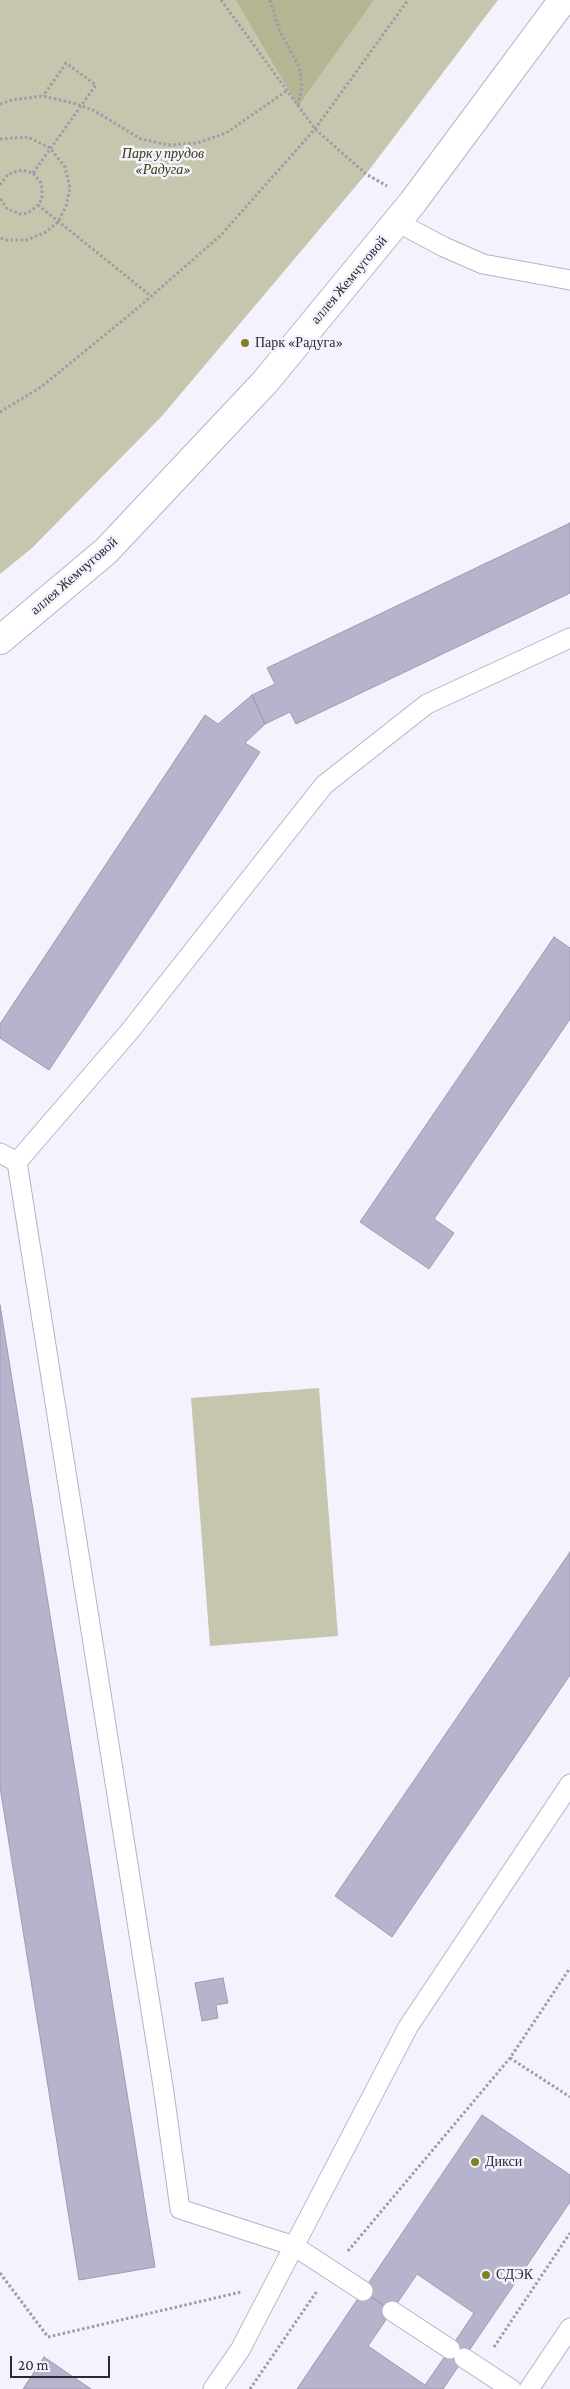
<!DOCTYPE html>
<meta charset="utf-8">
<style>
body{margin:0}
#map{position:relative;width:570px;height:2389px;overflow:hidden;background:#f3f2fd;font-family:"Crimson Pro",serif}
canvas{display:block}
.scale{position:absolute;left:10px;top:2356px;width:100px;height:22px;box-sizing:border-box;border:2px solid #2b2a34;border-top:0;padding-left:6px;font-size:15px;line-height:18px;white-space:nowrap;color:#2b2a34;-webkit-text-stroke:4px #f3f2fd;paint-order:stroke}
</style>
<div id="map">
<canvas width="570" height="2389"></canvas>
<div class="scale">20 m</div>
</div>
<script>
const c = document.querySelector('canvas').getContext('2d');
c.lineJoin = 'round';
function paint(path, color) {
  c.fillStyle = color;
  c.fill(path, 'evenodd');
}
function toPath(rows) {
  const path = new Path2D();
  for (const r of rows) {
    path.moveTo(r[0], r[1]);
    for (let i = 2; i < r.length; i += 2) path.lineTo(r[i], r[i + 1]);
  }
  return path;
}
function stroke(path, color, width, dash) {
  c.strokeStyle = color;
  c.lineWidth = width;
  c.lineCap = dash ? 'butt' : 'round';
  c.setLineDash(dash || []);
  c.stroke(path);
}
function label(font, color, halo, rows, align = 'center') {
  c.font = font + ' "Crimson Pro",serif';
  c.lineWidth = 5;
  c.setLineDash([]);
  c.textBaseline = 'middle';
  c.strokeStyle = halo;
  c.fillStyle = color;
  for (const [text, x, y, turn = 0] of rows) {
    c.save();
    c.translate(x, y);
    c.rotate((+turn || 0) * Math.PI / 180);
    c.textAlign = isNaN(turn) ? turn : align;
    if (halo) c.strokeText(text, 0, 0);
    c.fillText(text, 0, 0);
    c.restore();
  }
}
const green = toPath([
 [0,0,498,0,366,174,162,416,32,548,0,574],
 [319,1388,338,1636,210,1646,191,1398]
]);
const forest = toPath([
 [236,0,374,0,298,106]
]);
const building = toPath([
 [570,523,570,593,296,724,290,712,265,724,252,695,275,684,267,668,570,523],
 [252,695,265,724,245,743,260,752,49,1070,0,1038,0,1024,205,715,218,724,252,695],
 [554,937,570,948,570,1019,434,1219,454,1233,429,1269,360,1222,554,937],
 [0,1305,155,2267,79,2280,0,1787,0,1305],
 [570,1552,570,1675,392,1937,335,1896,570,1552],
 [223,1978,228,2003,216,2005,218,2018,202,2021,195,1983,223,1978],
 [482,2115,570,2175,570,2202,464,2358,450,2349,474,2313,417,2274,392,2311,363,2291,482,2115],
 [363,2291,392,2311,368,2346,425,2385,450,2349,464,2358,443,2389,297,2389,363,2291],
 [44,2357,91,2389,23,2389,44,2357]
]);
const path = toPath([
 [221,0,315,129,366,174,387,186],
 [270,0,280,32,299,66,302,87,298,106],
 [0,104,12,100,43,96,73,103,93,110,141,139,168,145,197,143,226,133,288,90],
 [0,139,28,137,50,148,65,167,70,188,66,206,58,222,46,232,27,240,7,240,0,238],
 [33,173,96,85,66,63,43,96],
 [0,185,8,174,22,170,33,173,41,183,42,190,42,199,38,205,28,213,20,214,7,209,0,198],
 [38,205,151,296],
 [0,412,41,387,139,307,221,235,315,129,408,0],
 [510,2058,570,2097],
 [348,2251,510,2058,570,1968],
 [0,2273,48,2337,241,2292],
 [494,2347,570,2233],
 [250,2389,317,2291]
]);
const service = toPath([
 [397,222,444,247,483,264,570,280],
 [0,1153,17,1162,129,1032,324,785,427,704,570,638],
 [17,1162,163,2086,180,2209,294,2246,363,2291],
 [392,2311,450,2349],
 [464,2358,511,2389],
 [213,2389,240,2350,408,2027,570,1784],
 [529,2389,570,2328]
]);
const tertiary = toPath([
 [0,640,106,551,265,382,413,202,563,0]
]);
const markers = [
 [245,343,5,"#827f27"],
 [475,2162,5,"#827f27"],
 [486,2275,5,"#827f27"]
];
const parkNames = [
 ["Парк у прудов",163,154],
 ["«Радуга»",163,170]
];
const streetNames = [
 ["аллея Жемчуговой",349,280,-50],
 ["аллея Жемчуговой",74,576,-41]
];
const poiNames = [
 ["Парк «Радуга»",255,343],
 ["Дикси",485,2162],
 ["СДЭК",496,2275]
];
paint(green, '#c6c6af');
paint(forest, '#b4b593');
paint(building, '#b6b4cc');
stroke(building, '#9d9bb3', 1);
stroke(service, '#b5b3cb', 21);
stroke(tertiary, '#b5b3cb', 30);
stroke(path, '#9e9da7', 3, [2.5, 2.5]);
stroke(service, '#fff', 19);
stroke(tertiary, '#fff', 28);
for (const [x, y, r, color] of markers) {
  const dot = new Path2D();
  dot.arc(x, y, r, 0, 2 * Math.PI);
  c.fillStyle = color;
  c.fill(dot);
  stroke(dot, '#f3f2fd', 2);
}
label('italic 14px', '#37360b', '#f3f2fd', parkNames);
label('14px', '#2b2a34', '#f3f2fd', streetNames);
label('14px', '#2b2a34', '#f3f2fd', poiNames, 'left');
</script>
